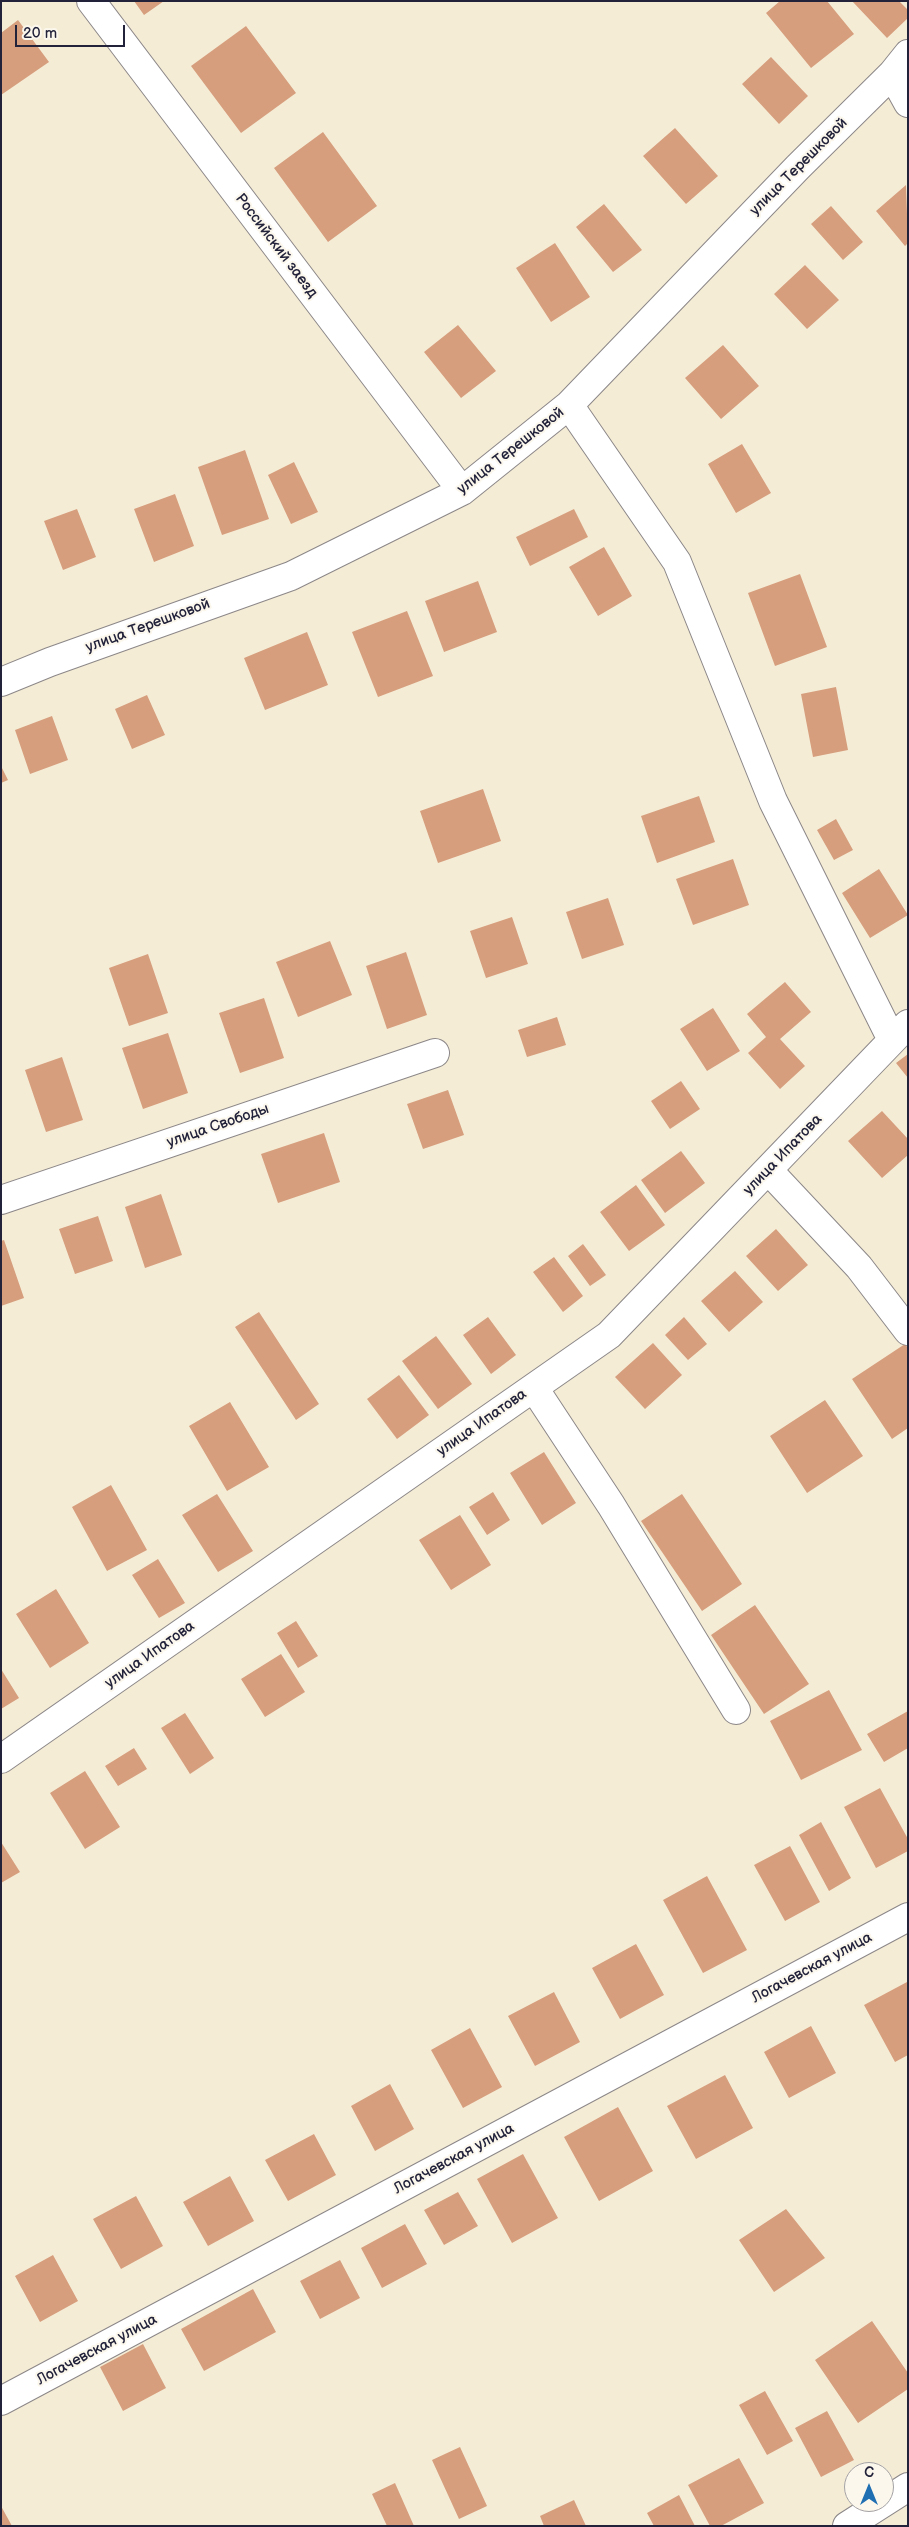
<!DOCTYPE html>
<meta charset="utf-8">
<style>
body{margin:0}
#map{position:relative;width:909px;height:2527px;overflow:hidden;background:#f5ecd6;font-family:"Balsamiq Sans",sans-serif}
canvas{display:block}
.frame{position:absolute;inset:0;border:2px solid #22223b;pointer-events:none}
.north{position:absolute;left:844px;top:2462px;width:50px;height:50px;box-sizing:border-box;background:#fbf7ec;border:1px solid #a4a2a5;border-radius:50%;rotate:0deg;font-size:14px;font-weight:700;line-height:20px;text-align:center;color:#22223b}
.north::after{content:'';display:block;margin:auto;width:18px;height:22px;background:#1f6fb2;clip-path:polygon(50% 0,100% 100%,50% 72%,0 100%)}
.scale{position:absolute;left:15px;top:25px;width:110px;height:22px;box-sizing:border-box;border:2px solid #22223b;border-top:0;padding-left:6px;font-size:15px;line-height:18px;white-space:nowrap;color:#22223b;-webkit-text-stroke:4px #fbf7ec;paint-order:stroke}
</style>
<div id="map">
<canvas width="909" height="2527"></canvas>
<div class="frame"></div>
<div class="north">С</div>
<div class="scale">20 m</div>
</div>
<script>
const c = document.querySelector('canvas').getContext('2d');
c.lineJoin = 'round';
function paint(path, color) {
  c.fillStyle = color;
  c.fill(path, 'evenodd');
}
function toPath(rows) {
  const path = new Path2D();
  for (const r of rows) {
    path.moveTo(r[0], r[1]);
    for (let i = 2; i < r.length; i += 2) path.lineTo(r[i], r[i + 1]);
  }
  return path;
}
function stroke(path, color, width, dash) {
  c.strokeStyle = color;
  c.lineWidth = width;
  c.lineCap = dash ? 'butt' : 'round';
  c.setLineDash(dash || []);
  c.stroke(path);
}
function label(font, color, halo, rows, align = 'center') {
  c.font = font + ' "Balsamiq Sans",sans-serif';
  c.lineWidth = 4;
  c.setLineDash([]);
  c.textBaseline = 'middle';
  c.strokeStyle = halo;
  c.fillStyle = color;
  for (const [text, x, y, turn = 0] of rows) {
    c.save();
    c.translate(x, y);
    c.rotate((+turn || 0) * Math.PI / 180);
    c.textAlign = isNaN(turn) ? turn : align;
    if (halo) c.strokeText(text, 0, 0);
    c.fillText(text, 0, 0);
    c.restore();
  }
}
const building = toPath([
 [134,1,164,1,144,15],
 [780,1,827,1,854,34,811,68,766,13],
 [852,1,899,1,908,10,908,18,887,38],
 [18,20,49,62,1,95,1,33],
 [246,26,296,93,241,133,191,66],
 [771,57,808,96,779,124,742,84],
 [675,128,718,176,686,204,643,156],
 [323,132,377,206,328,242,274,168],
 [906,185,908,243,905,246,876,211],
 [604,204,642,250,613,272,576,227],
 [831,206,863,242,843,260,811,224],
 [555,243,590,297,551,322,516,268],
 [805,265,839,300,807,329,774,294],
 [458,325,496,371,461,398,424,352],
 [723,345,759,386,721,419,685,378],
 [742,444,771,493,736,513,708,464],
 [245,450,269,519,222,535,198,467],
 [294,462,318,512,291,524,268,475],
 [175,494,194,546,154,562,134,509],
 [77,509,96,557,63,570,44,521],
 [574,509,588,537,530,566,516,537],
 [604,547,632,596,598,616,569,567],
 [800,574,827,647,775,666,748,593],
 [478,581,497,632,444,652,425,601],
 [407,611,433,676,378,697,352,632],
 [307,632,328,685,265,710,244,658],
 [836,687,848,750,813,757,801,694],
 [147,695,165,735,132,749,115,709],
 [52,716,68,760,30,774,15,730],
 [1,766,8,780,1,783],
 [483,789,501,841,438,863,420,811],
 [699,796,715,842,657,863,641,816],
 [836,819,853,850,834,860,817,830],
 [733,859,749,905,693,925,676,879],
 [879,869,908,915,870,938,842,893],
 [608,898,624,945,582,959,566,912],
 [512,917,528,964,486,978,470,931],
 [330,941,352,995,298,1017,276,962],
 [406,952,427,1015,387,1029,366,966],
 [148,954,168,1013,129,1026,109,968],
 [785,982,811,1012,780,1039,805,1066,780,1089,748,1053,766,1037,747,1014],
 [264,998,284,1058,240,1073,219,1013],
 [713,1008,740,1051,707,1071,680,1029],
 [557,1017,566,1045,527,1057,518,1030],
 [168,1033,188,1093,143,1109,122,1048],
 [908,1054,908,1078,896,1063],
 [62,1057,83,1120,46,1132,25,1070],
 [681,1081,700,1109,670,1129,651,1101],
 [448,1090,464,1135,423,1149,407,1104],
 [882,1111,908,1139,908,1155,882,1178,848,1141],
 [324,1133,340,1182,278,1203,261,1154],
 [681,1151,705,1183,665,1213,641,1180],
 [636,1185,665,1225,629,1251,600,1212],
 [161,1194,182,1255,145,1268,125,1207],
 [98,1216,113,1261,75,1274,59,1229],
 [776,1229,808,1265,778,1291,746,1256],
 [4,1240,24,1298,1,1306,1,1241],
 [583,1244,606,1275,590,1286,568,1256],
 [554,1257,583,1296,563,1312,533,1272],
 [735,1271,763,1302,729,1332,701,1301],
 [259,1312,319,1404,296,1420,235,1327],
 [488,1317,516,1355,491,1374,463,1335],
 [684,1317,707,1344,688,1360,665,1335],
 [436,1336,472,1384,438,1409,402,1361],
 [653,1343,682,1375,645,1409,615,1377],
 [905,1344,908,1348,908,1428,892,1439,852,1379],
 [399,1375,429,1415,397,1439,367,1399],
 [825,1400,863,1456,807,1493,770,1436],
 [230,1402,269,1467,227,1491,189,1426],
 [544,1452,576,1503,542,1525,510,1473],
 [111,1485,147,1550,107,1571,72,1507],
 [493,1492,510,1520,487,1535,469,1507],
 [217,1494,253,1551,218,1572,182,1515],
 [682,1494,742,1584,702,1611,641,1521],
 [460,1515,491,1565,451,1590,419,1540],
 [158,1559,185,1603,159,1618,132,1575],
 [56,1589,89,1643,50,1668,16,1614],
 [755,1605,809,1684,764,1714,711,1635],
 [296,1621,318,1656,298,1668,277,1633],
 [281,1654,305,1692,265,1717,241,1679],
 [1,1669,19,1698,1,1709],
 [829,1690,862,1750,801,1780,770,1721],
 [908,1711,908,1748,884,1762,867,1734],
 [185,1713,214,1758,190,1774,161,1728],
 [134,1748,147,1769,118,1786,105,1766],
 [85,1771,120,1827,85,1849,50,1793],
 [880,1788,908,1839,908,1851,876,1868,844,1807],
 [821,1822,851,1878,829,1891,799,1835],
 [1,1842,20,1872,1,1883],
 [790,1846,820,1902,785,1921,754,1865],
 [707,1876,747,1950,703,1973,663,1900],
 [636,1944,664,1995,620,2019,592,1968],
 [907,1982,908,2055,895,2062,864,2005],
 [554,1992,580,2042,535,2066,508,2016],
 [811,2026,836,2073,789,2098,764,2052],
 [470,2028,502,2087,463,2108,431,2050],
 [725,2075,753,2128,696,2159,667,2106],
 [390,2084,414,2129,375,2151,351,2106],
 [618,2107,653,2171,599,2201,564,2137],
 [314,2134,336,2175,288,2201,265,2160],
 [523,2154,558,2218,512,2243,477,2179],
 [230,2176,254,2221,208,2246,183,2202],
 [458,2192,478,2226,444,2245,424,2210],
 [136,2196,163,2246,121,2269,93,2219],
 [786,2209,825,2258,774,2292,739,2240],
 [405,2224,427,2264,382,2288,361,2248],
 [53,2255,78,2301,40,2322,15,2276],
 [340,2260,360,2298,320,2319,300,2281],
 [253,2289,276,2332,204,2371,181,2329],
 [872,2321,908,2373,908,2389,858,2423,815,2360],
 [143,2344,166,2388,123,2411,100,2367],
 [765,2391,793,2441,767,2455,739,2405],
 [827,2411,854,2460,821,2477,795,2428],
 [460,2447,487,2506,459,2519,432,2460],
 [739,2458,764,2503,721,2526,710,2526,688,2485],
 [395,2483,414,2526,387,2526,372,2494],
 [679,2495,695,2526,654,2526,647,2513],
 [574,2500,586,2526,544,2526,540,2516],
 [1,2506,12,2526,1,2526]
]);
const minor = toPath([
 [91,1,462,491],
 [892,74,908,103],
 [569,405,677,562,773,801,892,1040],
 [1,682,50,662,291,576,462,491,569,405,798,167,892,74,908,54],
 [768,1170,859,1267,908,1331],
 [1,1200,435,1053],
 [534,1388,611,1505,736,1710],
 [1,1759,609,1335,908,1024],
 [1,2401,908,1917],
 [847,2526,908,2487]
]);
const streetNames = [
 ["улица Терешковой",799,167,-45],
 ["Российский заезд",276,246,53],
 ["улица Терешковой",511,451,-38],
 ["улица Терешковой",148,626,-20],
 ["улица Свободы",218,1126,-19],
 ["улица Ипатова",783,1155,-46],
 ["улица Ипатова",482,1423,-35],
 ["улица Ипатова",150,1655,-35],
 ["Логачевская улица",812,1968,-28],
 ["Логачевская улица",454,2159,-28],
 ["Логачевская улица",97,2350,-28]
];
paint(building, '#d69e7d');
stroke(minor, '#8c8788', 30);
stroke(minor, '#fff', 28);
label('15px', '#22223b', '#fbf7ec', streetNames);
</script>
